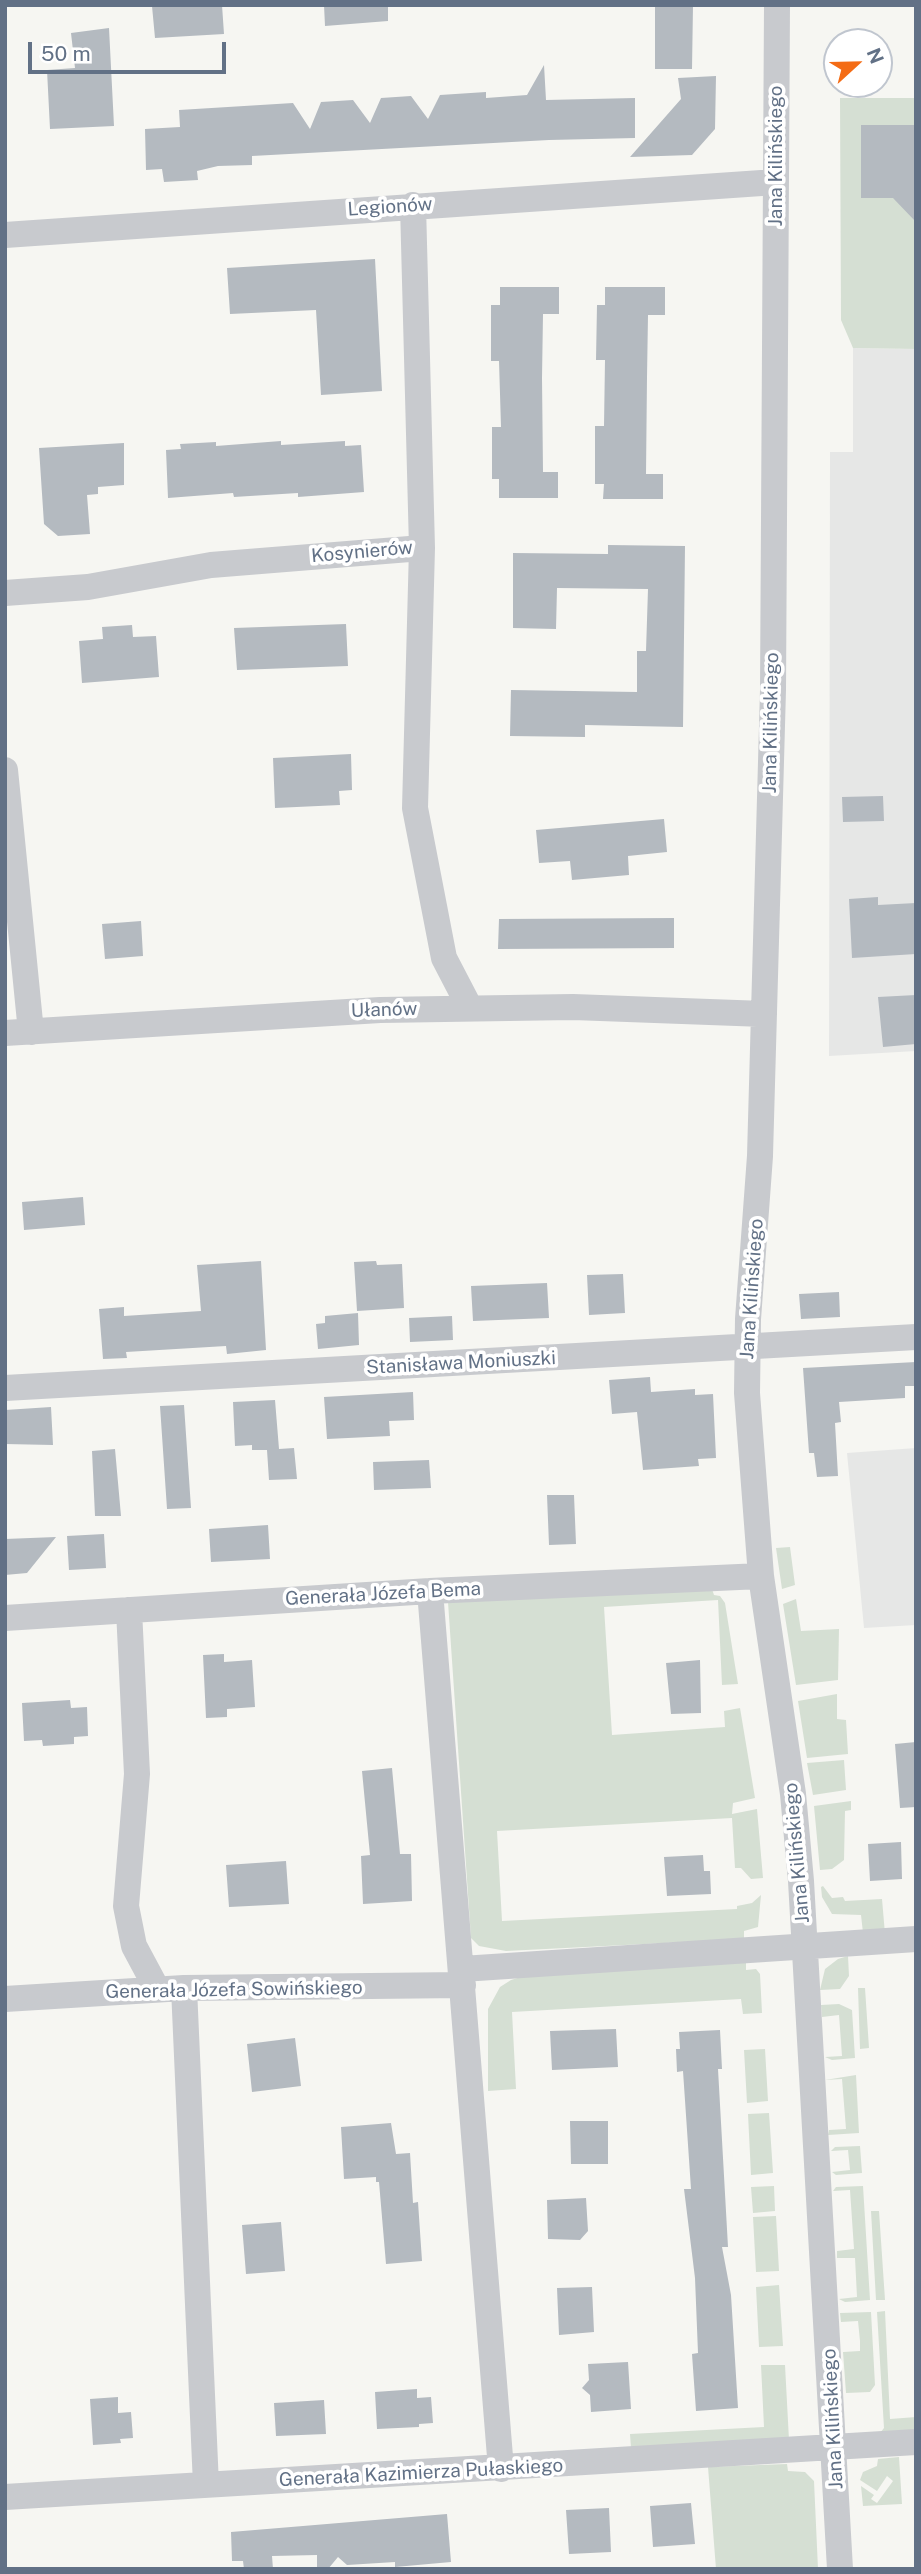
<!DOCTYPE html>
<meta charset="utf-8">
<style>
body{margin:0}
#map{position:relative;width:921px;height:2574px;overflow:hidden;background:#f6f6f2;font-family:"Public Sans",sans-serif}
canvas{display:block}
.frame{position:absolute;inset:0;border:7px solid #627186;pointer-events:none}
.north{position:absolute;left:823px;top:28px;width:70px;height:70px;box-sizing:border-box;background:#fff;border:2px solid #c0c6cf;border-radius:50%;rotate:68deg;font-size:19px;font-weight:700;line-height:28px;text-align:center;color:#627186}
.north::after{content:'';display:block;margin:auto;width:24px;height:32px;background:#f46c15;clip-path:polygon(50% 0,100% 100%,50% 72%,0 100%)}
.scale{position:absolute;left:28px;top:42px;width:198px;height:32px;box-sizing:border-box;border:4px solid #627186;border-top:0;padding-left:9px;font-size:21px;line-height:24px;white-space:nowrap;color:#627186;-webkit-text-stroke:5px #fff;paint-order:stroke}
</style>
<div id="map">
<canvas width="921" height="2574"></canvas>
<div class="frame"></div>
<div class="north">N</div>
<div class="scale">50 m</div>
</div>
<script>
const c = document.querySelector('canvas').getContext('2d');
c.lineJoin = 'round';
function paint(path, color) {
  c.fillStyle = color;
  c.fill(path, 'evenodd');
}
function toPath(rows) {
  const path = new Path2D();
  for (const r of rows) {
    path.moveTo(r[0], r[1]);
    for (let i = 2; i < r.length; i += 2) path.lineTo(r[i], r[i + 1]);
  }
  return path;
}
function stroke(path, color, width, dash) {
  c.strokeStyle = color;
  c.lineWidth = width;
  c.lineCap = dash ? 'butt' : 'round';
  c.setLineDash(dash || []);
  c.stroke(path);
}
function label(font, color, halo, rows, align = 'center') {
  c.font = font + ' "Public Sans",sans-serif';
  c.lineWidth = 7;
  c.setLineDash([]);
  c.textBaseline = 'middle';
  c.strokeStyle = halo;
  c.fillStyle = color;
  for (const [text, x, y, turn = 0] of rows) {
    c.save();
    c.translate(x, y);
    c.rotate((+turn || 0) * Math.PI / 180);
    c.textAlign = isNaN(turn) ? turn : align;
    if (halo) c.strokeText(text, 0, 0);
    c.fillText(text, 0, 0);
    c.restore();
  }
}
const built = toPath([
 [853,348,916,349,916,1051,829,1056,830,452,853,452],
 [916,1448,916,1625,864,1628,847,1453]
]);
const green = toPath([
 [840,98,916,98,916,349,853,348,841,320],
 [790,1547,795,1585,782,1589,776,1548],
 [712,1589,714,1595,720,1596,725,1603,738,1684,722,1685,718,1600,604,1607,612,1735,725,1727,724,1711,740,1708,755,1798,733,1803,732,1814,757,1809,763,1878,751,1879,741,1868,735,1868,732,1818,497,1831,502,1921,737,1909,737,1906,752,1903,761,1895,758,1927,744,1931,744,1939,506,1951,479,1946,471,1938,448,1602],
 [796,1599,801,1631,839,1629,838,1680,796,1685,783,1604],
 [837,1694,837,1719,846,1720,848,1754,807,1758,798,1701],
 [844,1760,846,1790,813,1795,807,1763],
 [851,1801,851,1810,845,1811,844,1860,832,1869,820,1870,814,1806],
 [823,1886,832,1898,843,1897,845,1901,882,1899,885,1934,863,1933,861,1915,832,1914,822,1897,821,1887],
 [848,1956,849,1976,840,1989,820,1990,825,1969,838,1959],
 [746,1962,746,1970,756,1969,760,1974,762,2013,743,2014,741,1999,512,2012,516,2089,488,2091,488,2009,500,1987,511,1980,527,1975],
 [858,1988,865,1988,869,2048,860,2049],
 [839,2004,852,2010,855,2058,832,2060,825,2057,842,2056,839,2015,822,2017,821,2005],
 [765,2049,768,2101,747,2103,744,2050],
 [856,2075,859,2133,828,2135,829,2130,846,2129,842,2079,825,2080],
 [769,2113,773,2173,751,2175,748,2114],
 [860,2146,862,2173,836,2175,832,2172,850,2170,848,2150,831,2151,835,2147],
 [774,2186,775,2211,753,2213,751,2187],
 [863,2186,870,2300,845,2302,839,2299,857,2297,855,2258,837,2258,837,2251,854,2249,850,2190,833,2191,836,2187],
 [871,2211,879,2211,885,2300,876,2300],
 [776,2216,779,2271,756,2272,753,2217],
 [779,2285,783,2346,759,2347,756,2287],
 [885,2311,890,2419,916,2417,916,2430,880,2433,884,2428,877,2312],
 [871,2312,875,2385,870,2392,846,2393,843,2352,860,2351,860,2341,858,2321,841,2322,840,2313],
 [761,2365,785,2365,789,2440,631,2448,630,2434,764,2427],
 [899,2457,902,2504,863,2506,861,2486,874,2495,871,2499,877,2503,893,2481,887,2476,877,2491,860,2480,863,2472,877,2466,878,2459],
 [787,2464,788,2471,805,2472,814,2481,818,2569,716,2569,708,2467]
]);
const building = toPath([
 [222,5,224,34,155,38,152,6],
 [324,5,388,5,388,21,325,26],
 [655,5,693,5,692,69,655,69],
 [109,28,114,126,50,129,47,70,75,68,71,33],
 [544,65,546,100,635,98,635,138,549,140,252,156,252,165,218,166,197,171,198,180,164,182,162,169,146,170,145,129,180,127,179,110,293,103,310,129,321,102,353,100,370,123,381,98,411,96,428,119,440,95,486,92,486,98,527,95],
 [716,76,715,129,692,155,630,157,681,99,678,78],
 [861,125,916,125,916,222,893,198,861,198],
 [375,259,382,391,321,395,316,310,230,314,227,268],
 [500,287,559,287,559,314,543,314,542,378,543,472,558,472,558,498,499,498,499,479,492,479,492,427,501,427,499,361,491,361,491,305,500,305],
 [605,287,665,287,665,315,648,315,647,377,646,474,663,474,663,499,603,499,604,484,595,484,595,426,604,426,605,360,596,360,597,305,605,305],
 [281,441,281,445,345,441,345,446,361,445,364,492,298,497,298,493,234,497,233,493,168,498,166,450,181,449,180,444,216,442,216,446],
 [124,443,124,485,98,487,98,494,87,495,90,534,58,536,44,524,39,448],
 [608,545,685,546,683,727,585,725,585,737,510,736,511,690,637,692,637,651,646,651,648,589,557,588,556,629,513,628,513,553,608,554],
 [346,624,348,666,237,670,234,628],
 [132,625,133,637,156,636,159,677,82,683,79,641,103,639,102,627],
 [351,754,352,790,339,791,340,805,275,808,273,758],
 [883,796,884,821,843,822,842,797],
 [664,819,667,852,628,856,629,875,572,880,570,861,539,863,536,830],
 [878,897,878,905,916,903,916,954,852,958,849,899],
 [674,918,674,948,498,949,499,919],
 [141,921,143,956,105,959,102,924],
 [916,995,916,1044,883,1047,878,997],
 [83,1197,85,1225,24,1230,22,1202],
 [261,1261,266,1350,227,1354,226,1346,126,1352,127,1358,103,1359,99,1309,124,1307,124,1316,201,1311,197,1265],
 [376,1261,377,1265,402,1264,404,1308,357,1311,354,1262],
 [623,1274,625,1313,589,1315,587,1275],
 [547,1283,549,1318,473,1321,471,1286],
 [839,1292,840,1317,801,1319,799,1294],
 [358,1313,359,1345,318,1349,316,1324,325,1323,325,1316],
 [452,1316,453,1340,410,1342,409,1318],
 [916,1362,916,1386,905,1386,905,1398,839,1402,841,1422,835,1423,838,1476,817,1477,814,1453,809,1453,803,1368],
 [650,1377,651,1392,695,1389,695,1395,713,1394,716,1458,698,1459,699,1466,643,1470,637,1412,612,1414,609,1380],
 [413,1392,414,1420,389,1421,390,1436,327,1439,324,1397],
 [275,1400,279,1449,294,1448,297,1479,269,1480,267,1450,271,1450,252,1450,252,1445,235,1446,233,1402],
 [184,1405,191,1508,167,1509,160,1406],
 [51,1407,53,1445,5,1444,5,1410],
 [115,1449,121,1516,95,1516,92,1451],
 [429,1460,431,1488,374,1490,373,1462],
 [547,1495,574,1495,576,1544,549,1545],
 [268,1525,270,1559,211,1562,209,1529],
 [104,1534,106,1568,69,1570,67,1536],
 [56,1537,27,1573,5,1575,5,1539],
 [224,1654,224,1662,252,1660,255,1707,227,1709,227,1717,206,1718,203,1655],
 [700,1660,701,1713,671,1714,666,1663],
 [70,1700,71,1708,87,1707,88,1736,74,1737,74,1744,43,1746,42,1740,24,1741,22,1703],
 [916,1742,916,1807,900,1808,895,1744],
 [392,1768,400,1854,411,1854,412,1901,363,1904,361,1856,370,1855,362,1771],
 [901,1842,902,1879,870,1881,868,1844],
 [703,1855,704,1871,710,1871,711,1894,667,1896,664,1857],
 [286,1861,289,1904,229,1907,226,1865],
 [616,2029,618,2067,552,2070,550,2031],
 [720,2030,722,2069,718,2069,728,2247,722,2247,731,2295,738,2408,696,2411,692,2354,698,2353,695,2278,684,2189,691,2189,683,2071,677,2072,676,2049,680,2049,679,2032],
 [295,2038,301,2086,252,2092,247,2044],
 [570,2121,608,2121,608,2164,571,2164],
 [391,2123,396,2154,410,2153,413,2203,418,2202,422,2261,386,2264,379,2182,376,2182,376,2177,344,2179,341,2127],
 [586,2198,588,2231,580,2240,548,2239,547,2200],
 [281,2222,285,2271,246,2274,242,2225],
 [592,2287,594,2332,559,2335,557,2288],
 [628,2362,631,2409,591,2412,590,2395,582,2388,589,2380,588,2364],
 [417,2389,417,2398,431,2397,433,2423,419,2424,419,2427,377,2429,375,2392],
 [118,2397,118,2413,131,2412,133,2438,120,2439,121,2443,93,2445,90,2399],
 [324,2400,326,2434,276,2436,274,2403],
 [691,2503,695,2544,653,2547,650,2506],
 [609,2508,611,2552,569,2554,566,2510],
 [447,2514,451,2562,395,2567,395,2562,347,2565,338,2557,328,2569,317,2569,317,2555,272,2556,273,2569,244,2569,243,2561,232,2561,231,2532]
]);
const street = toPath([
 [777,5,773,690,760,1156,748,1319,747,1393,761,1576,793,1794,801,1881,840,2569],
 [5,235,776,182],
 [422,548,415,808,444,958,470,1008],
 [5,593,88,587,211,565,422,548,413,205],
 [5,770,31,1032],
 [5,1033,380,1010,573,1007,764,1014],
 [5,1388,916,1337],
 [430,1591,501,2469],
 [129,1610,137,1774,126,1906,134,1946,157,1989],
 [5,1618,430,1591,761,1576],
 [462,1969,916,1939],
 [184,1988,206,2485],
 [5,1999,184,1988,463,1985],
 [5,2497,916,2442]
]);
const streetNames = [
 ["Jana Kilińskiego",776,156,-90],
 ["Legionów",390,207,-4],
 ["Kosynierów",362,552,-5],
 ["Jana Kilińskiego",771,723,-89],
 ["Ułanów",384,1010,-2],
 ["Jana Kilińskiego",752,1289,-86],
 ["Stanisława Moniuszki",461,1363,-3],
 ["Generała Józefa Bema",383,1594,-3],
 ["Jana Kilińskiego",797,1853,-95],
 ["Generała Józefa Sowińskiego",234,1990,-1],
 ["Jana Kilińskiego",833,2419,-93],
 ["Generała Kazimierza Pułaskiego",421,2473,-3]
];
paint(built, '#e6e7e6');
paint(green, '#d5dfd3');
paint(building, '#b4bac0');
stroke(street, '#c8cace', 26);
label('19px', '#627186', '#fff', streetNames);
</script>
